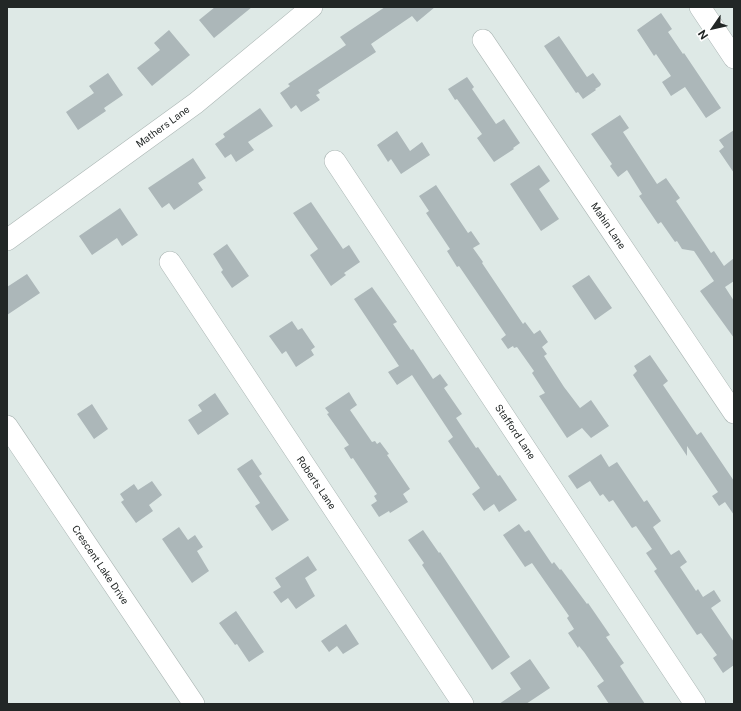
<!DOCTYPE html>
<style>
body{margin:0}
#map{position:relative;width:741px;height:711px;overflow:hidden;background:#dee9e6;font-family:"Public Sans",sans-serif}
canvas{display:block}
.frame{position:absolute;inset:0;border:8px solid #222726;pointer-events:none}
.north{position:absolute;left:693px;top:8px;width:40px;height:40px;-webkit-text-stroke:3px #fff;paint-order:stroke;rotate:236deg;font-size:11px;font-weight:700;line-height:16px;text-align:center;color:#222726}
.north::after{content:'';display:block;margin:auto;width:14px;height:18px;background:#222726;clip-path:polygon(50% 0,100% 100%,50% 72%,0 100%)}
</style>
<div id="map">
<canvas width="741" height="711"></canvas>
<div class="frame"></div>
<div class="north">N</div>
</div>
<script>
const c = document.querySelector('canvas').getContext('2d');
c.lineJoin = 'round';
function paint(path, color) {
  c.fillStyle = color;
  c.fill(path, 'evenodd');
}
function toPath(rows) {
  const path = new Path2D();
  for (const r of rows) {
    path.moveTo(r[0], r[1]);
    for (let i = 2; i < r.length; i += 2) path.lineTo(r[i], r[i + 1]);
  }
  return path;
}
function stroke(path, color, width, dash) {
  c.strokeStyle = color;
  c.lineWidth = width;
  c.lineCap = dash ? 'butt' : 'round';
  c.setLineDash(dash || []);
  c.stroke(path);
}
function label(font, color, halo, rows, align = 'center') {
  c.font = font + ' "Public Sans",sans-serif';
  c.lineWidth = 3;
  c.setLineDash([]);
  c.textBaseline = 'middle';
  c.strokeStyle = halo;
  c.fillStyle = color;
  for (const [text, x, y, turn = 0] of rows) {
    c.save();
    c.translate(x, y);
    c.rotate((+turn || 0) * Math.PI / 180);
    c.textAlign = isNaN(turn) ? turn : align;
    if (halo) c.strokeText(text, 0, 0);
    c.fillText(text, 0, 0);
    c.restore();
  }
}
const building = toPath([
 [215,7,252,7,214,38,199,20],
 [385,7,435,7,417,22,412,16,371,44,376,52,318,90,320,93,316,95,320,100,301,112,296,105,291,109,280,93,290,86,288,84,346,45,340,37],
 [661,13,672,29,668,32,683,54,684,53,721,108,706,118,685,87,671,96,662,82,671,76,656,54,654,56,637,30],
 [169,30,190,55,152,86,137,68,160,50,154,43],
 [559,36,587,77,593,73,601,84,600,86,595,89,596,90,583,99,578,92,576,93,544,46],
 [108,73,123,95,104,108,106,111,78,130,66,112,94,93,89,86],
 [467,77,474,87,472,89,496,124,504,119,520,143,513,148,514,149,494,162,477,138,482,134,457,99,455,100,448,89],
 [260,108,273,126,248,142,254,150,236,162,231,154,225,158,215,144,225,137,223,134],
 [620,115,629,128,623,132,657,184,666,178,680,198,676,201,711,253,714,251,724,266,734,258,734,281,725,287,734,301,734,338,700,291,714,281,694,251,682,249,677,241,675,242,661,222,658,224,639,196,642,194,627,170,618,177,610,166,612,164,591,134],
 [734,130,734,173,719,151,724,147,719,140],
 [397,131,410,151,422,142,430,155,401,174,391,159,388,162,377,145],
 [193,158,206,178,198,183,203,190,174,210,169,203,162,208,148,188],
 [539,165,550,181,539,189,559,219,541,231,510,184],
 [436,185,468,233,471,231,480,244,473,248,483,262,482,263,523,324,525,322,534,334,540,330,548,342,542,347,547,354,544,356,564,387,580,408,591,400,609,426,591,438,582,428,567,438,539,396,545,393,532,373,534,371,517,347,514,348,513,346,508,349,501,339,506,335,459,266,457,267,447,251,450,249,426,213,429,211,419,196],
 [311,202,343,249,349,245,360,262,344,273,346,275,331,286,310,255,318,249,293,213],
 [120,208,138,235,122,246,117,238,92,255,79,236],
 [227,244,249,276,232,288,221,272,223,270,213,254],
 [27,274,40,293,7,315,7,287],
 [589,275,612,308,595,320,572,286],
 [372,287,397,322,393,324,411,350,413,349,433,379,440,374,448,385,444,388,462,414,456,418,476,448,478,447,498,476,500,475,517,500,499,512,494,504,484,511,472,494,480,488,448,441,453,437,412,375,397,385,388,372,399,366,354,299],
 [292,321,298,330,302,328,315,347,311,350,314,355,296,367,286,351,282,354,269,336],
 [650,355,668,381,663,385,697,435,701,432,734,481,734,515,725,502,719,506,712,496,718,492,687,446,687,456,633,375,637,371,634,366],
 [349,392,357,405,350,410,372,442,375,441,377,444,380,442,389,454,387,455,410,489,403,494,408,502,390,513,389,511,379,517,371,505,377,501,374,496,377,494,353,458,351,459,344,448,349,445,327,414,329,413,325,408],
 [215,393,229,414,198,435,188,420,202,411,198,405],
 [92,404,108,429,94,439,77,414],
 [601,454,609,467,617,462,644,502,647,500,661,521,653,527,671,555,679,550,687,562,680,567,696,591,698,589,703,597,714,590,721,601,711,608,734,642,734,665,723,673,713,658,717,655,701,633,697,635,654,571,657,569,646,553,652,549,636,526,632,528,613,500,609,502,603,494,600,496,590,481,577,489,568,476],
 [252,459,262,474,259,476,289,520,272,531,255,506,260,503,237,469],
 [152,481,162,495,149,505,153,511,136,523,121,502,124,500,120,494,134,484,138,490],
 [519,524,525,532,529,530,552,564,554,562,560,570,561,569,587,604,588,603,610,635,606,637,624,663,620,666,645,704,609,704,597,686,604,681,584,652,579,646,578,648,568,633,574,629,567,618,569,616,532,563,525,567,503,535],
 [179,527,188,540,195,535,203,547,197,551,209,571,192,583,162,539],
 [423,530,439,553,440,552,510,657,492,670,422,565,424,563,408,540],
 [308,556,317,570,305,578,315,596,296,609,288,598,281,603,273,592,281,587,275,578],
 [236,611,264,652,249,662,237,644,235,645,219,623],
 [346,624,359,644,343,654,337,646,329,652,321,641],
 [530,659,550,688,526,704,499,704,521,689,510,673]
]);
const minor = toPath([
 [700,7,734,58],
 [483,40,734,413],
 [335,161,695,704],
 [7,240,196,103,312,7],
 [170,262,463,704],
 [7,426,194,704]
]);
const streetNames = [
 ["Mathers Lane",163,127,-36],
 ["Mahin Lane",608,226,56],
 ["Stafford Lane",515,432,56],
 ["Roberts Lane",316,483,56],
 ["Crescent Lake Drive",100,565,56]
];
paint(building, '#acb7b9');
stroke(minor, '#abb6b4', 22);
stroke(minor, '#fff', 21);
label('10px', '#222726', '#fff', streetNames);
</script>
